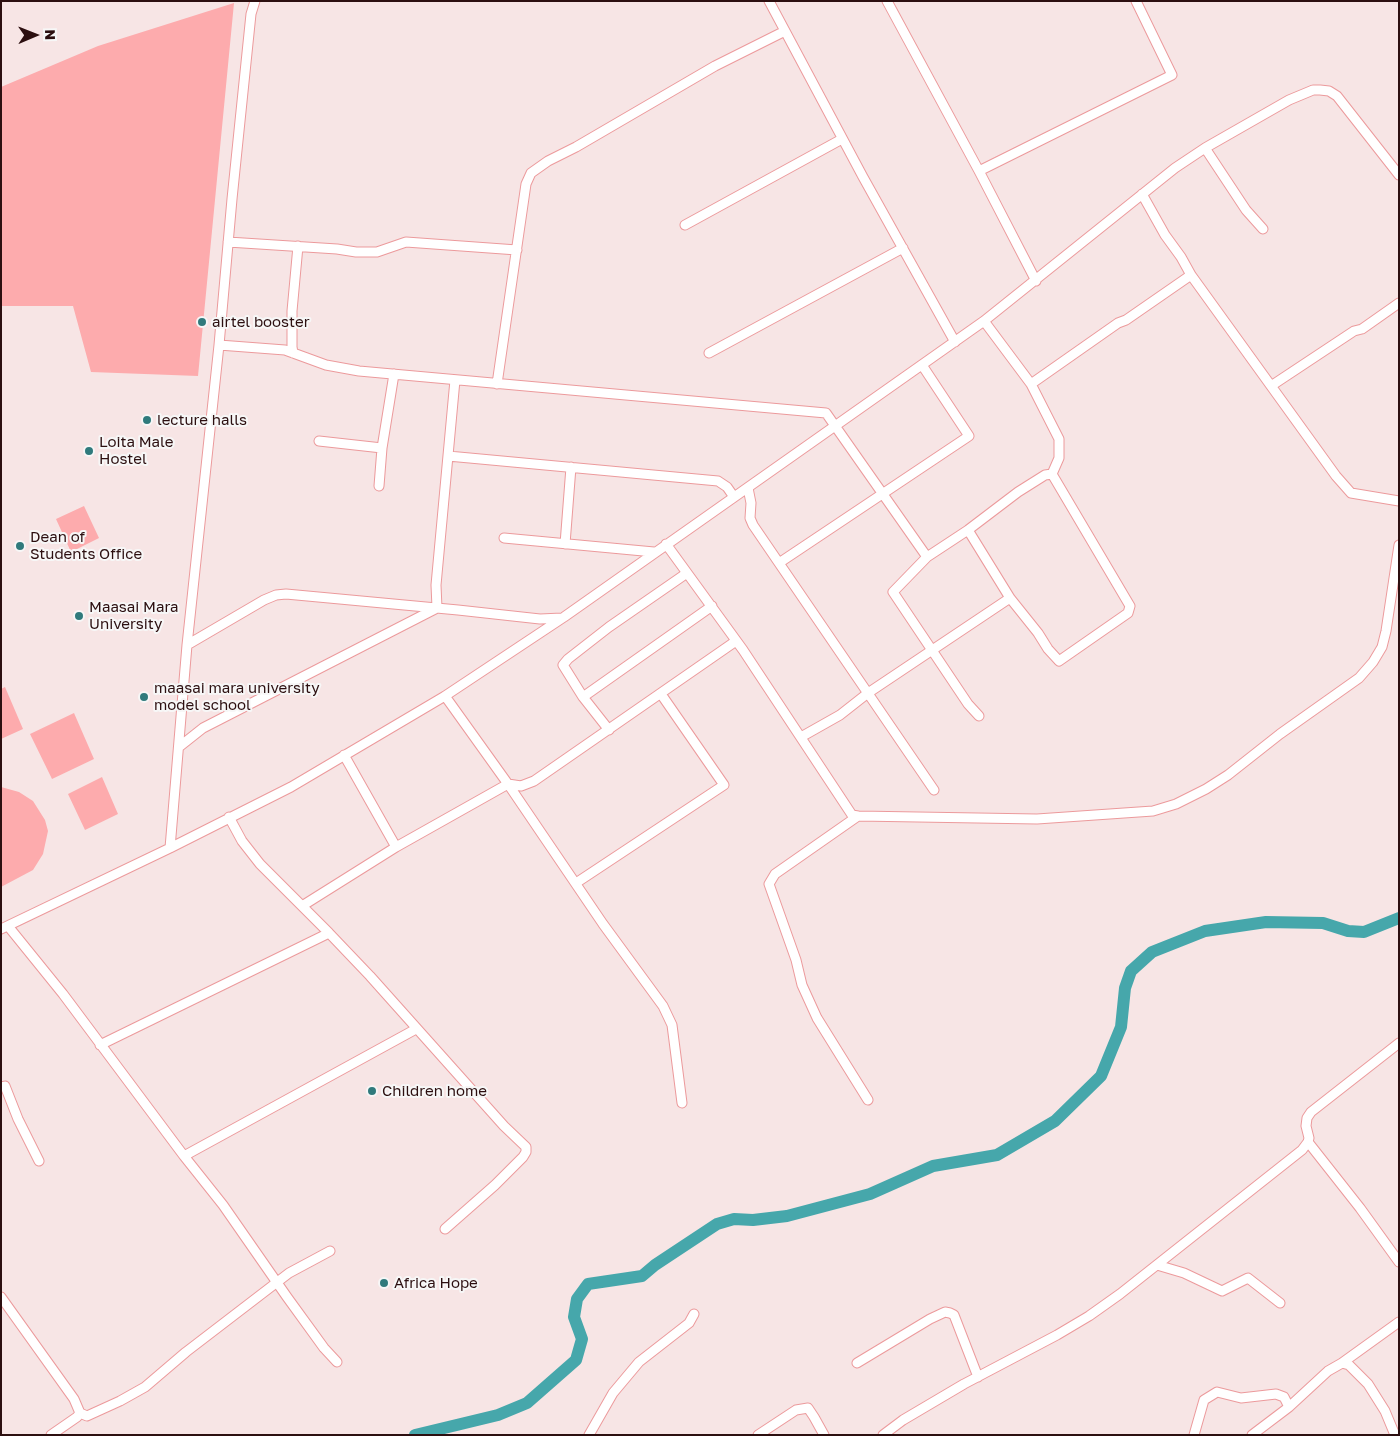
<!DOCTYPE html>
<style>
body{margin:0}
#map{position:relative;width:1400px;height:1436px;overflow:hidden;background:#f7e5e5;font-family:"Golos Text",sans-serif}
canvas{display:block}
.frame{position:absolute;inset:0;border:2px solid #2c0f10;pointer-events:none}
.north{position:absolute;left:10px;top:10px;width:50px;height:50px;-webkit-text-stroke:4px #f7f7f7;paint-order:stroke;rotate:89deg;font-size:14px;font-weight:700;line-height:20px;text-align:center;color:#2c0f10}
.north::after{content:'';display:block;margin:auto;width:18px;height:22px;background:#2c0f10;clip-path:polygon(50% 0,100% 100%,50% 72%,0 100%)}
</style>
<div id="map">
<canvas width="1400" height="1436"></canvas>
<div class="frame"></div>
<div class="north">N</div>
</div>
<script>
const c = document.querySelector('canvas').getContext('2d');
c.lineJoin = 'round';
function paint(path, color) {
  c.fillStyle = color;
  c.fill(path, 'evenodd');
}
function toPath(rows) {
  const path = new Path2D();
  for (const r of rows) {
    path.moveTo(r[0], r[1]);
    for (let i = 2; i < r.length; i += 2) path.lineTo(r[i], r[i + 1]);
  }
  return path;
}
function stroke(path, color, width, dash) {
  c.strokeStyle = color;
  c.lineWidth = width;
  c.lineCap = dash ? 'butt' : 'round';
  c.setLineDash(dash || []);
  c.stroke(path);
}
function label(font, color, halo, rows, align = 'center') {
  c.font = font + ' "Golos Text",sans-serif';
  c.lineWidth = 4;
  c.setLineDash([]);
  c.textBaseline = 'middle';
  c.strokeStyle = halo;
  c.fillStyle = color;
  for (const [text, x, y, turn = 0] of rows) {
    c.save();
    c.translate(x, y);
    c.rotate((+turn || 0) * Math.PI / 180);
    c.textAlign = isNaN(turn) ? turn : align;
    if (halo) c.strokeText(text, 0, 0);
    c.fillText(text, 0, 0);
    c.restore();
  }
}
const green = toPath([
 [234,3,198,376,91,372,73,306,1,306,1,87,98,46],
 [84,506,99,538,71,552,56,519],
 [5,687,23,729,1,739,1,689],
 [74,713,94,759,52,779,30,734],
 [102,777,118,814,85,830,68,794],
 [1,787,19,792,33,801,45,820,48,831,43,854,33,870,1,887]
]);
const river = toPath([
 [415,1435,498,1415,527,1403,576,1360,582,1339,574,1317,577,1299,588,1284,642,1276,655,1265,717,1224,734,1219,753,1220,787,1216,870,1194,933,1166,997,1155,1055,1121,1101,1076,1121,1027,1125,988,1131,971,1152,952,1205,931,1266,922,1323,923,1348,931,1364,932,1399,918]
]);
const street = toPath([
 [769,1,863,177,955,342],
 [887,1,979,171,1036,281],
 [1205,148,1246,210,1263,229],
 [979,171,1172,75,1136,1],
 [1142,194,1165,235,1181,257,1191,275,1336,476,1351,493,1399,501],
 [685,225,842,139],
 [228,242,337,249,356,252,377,252,406,242,517,250],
 [984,321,1031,384,1059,439,1059,458,1052,474],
 [219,345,285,350,326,365,359,371,826,413,927,557],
 [293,353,292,347,292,311,298,246],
 [709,353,903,248],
 [497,384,526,184,531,173,548,161,576,147,715,66,785,31],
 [1031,384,1118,323,1126,320,1191,275],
 [1271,386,1354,331,1362,329,1399,303],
 [319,441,382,448],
 [448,456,718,481,727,487,734,497],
 [379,486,382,448,394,374],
 [748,488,751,503,750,518,753,525,934,790],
 [968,530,1010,598,1038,633,1048,649,1059,661,1128,613,1130,606,1052,474],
 [504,538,654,552],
 [565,544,571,467],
 [666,544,743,650,852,815,858,816,1037,819,1153,811,1176,804,1206,789,1228,775,1280,734,1359,678,1373,662,1382,647,1386,631,1399,545],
 [779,563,969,436,922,365],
 [187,645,264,600,276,595,286,594,458,610,540,619,562,618],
 [445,696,508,784,603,924,663,1006,672,1025,682,1103],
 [583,697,712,606],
 [979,716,968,704,893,592,927,557,968,530,1018,492,1045,475,1052,474],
 [609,730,583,697,563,665,568,659,609,627,687,573],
 [801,737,840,715,868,693,1010,598],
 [179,747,203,728,437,608,436,585,455,380],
 [344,755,396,847],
 [858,816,775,874,769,884,796,960,802,985,817,1018,868,1100],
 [229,817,242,841,260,864,329,933,370,976,504,1126,526,1147,526,1152,523,1157,495,1185,445,1229],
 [170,848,291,787,445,696,564,617,984,321,1175,168,1205,148,1289,100,1313,90,1320,90,1329,91,1337,96,1399,175],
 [576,883,724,785,661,694],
 [302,906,396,847,508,784,521,786,534,781,736,641],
 [8,926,63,994,184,1156,223,1205,287,1297,324,1348,337,1362],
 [1,929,170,848,187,645,219,345,232,199,251,14,255,1],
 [100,1045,329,933],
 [1,1087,5,1086,18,1119,39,1161],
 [1308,1142,1360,1208,1399,1262],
 [184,1156,416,1029],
 [1157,1265,1184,1273,1222,1291,1248,1278,1280,1303],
 [1,1297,74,1399,80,1413],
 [857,1363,930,1319,945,1312,950,1313,954,1315,978,1377],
 [1342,1363,1399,1322],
 [80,1413,87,1416,120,1401,145,1387,186,1352,289,1273,330,1251],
 [51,1435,77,1417,80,1413],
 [589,1435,613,1393,639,1362,689,1323,694,1314],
 [758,1435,796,1410,808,1408,814,1417,824,1435],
 [883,1435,903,1420,964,1384,1057,1335,1089,1316,1120,1294,1302,1150,1308,1142,1309,1138,1306,1126,1307,1118,1311,1112,1399,1043],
 [1194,1435,1204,1400,1217,1392,1241,1398,1276,1394,1284,1397,1289,1407],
 [1252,1435,1289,1407,1328,1371,1342,1363,1349,1365,1368,1384,1385,1411,1395,1435]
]);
const markers = [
 [202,322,5,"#307a7c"],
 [147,420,5,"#307a7c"],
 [89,451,5,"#307a7c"],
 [20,546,5,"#307a7c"],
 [79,616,5,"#307a7c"],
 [144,697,5,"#307a7c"],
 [372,1091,5,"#307a7c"],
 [384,1283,5,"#307a7c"]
];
const poiNames = [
 ["airtel booster",212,322],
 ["lecture halls",157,420],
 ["Loita Male",99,442],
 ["Hostel",99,459],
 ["Dean of",30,537],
 ["Students Office",30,554],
 ["Maasai Mara",89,607],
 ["University",89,624],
 ["maasai mara university",154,688],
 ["model school",154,705],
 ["Children home",382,1091],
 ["Africa Hope",394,1283]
];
paint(green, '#fdabad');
stroke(river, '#46a7ab', 12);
stroke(street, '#ec9a9c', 11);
stroke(street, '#fff', 9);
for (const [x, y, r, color] of markers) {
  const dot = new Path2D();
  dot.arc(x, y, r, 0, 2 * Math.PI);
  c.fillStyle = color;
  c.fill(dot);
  stroke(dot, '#f7f7f7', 2);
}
label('15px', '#2c0f10', '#f7f7f7', poiNames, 'left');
</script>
